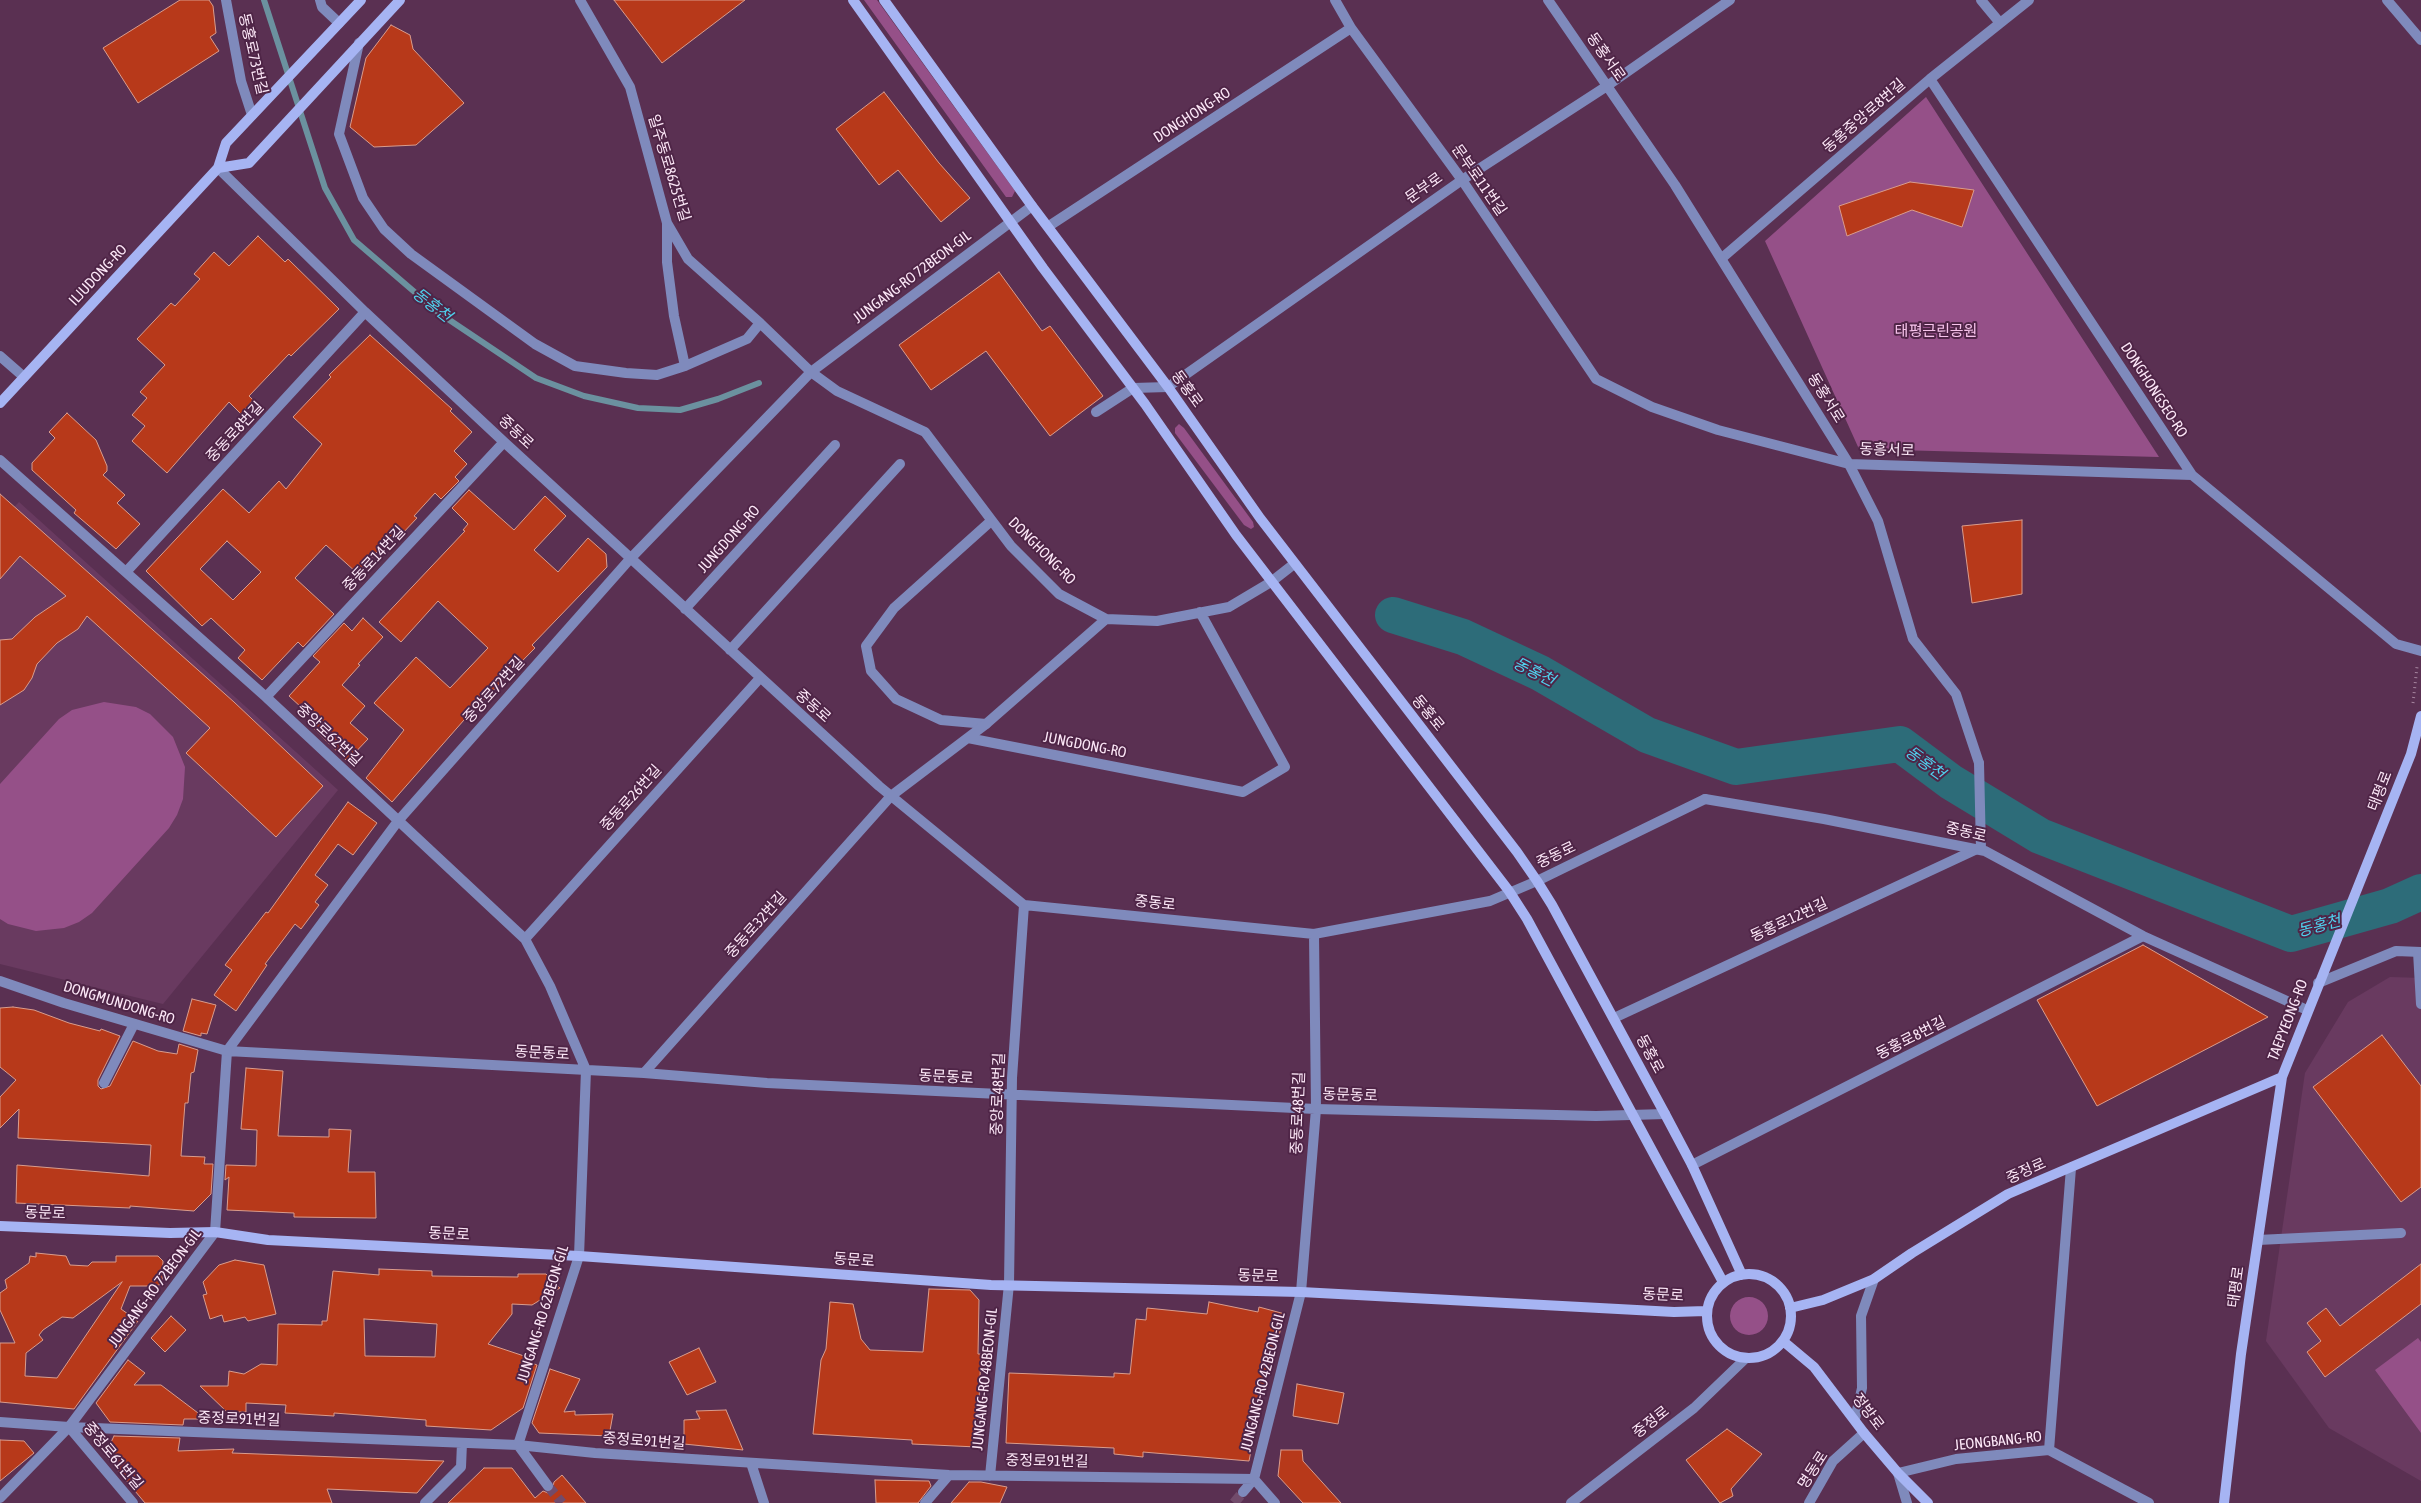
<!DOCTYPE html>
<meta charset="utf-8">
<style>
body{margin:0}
canvas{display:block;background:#5a3052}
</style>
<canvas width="2421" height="1503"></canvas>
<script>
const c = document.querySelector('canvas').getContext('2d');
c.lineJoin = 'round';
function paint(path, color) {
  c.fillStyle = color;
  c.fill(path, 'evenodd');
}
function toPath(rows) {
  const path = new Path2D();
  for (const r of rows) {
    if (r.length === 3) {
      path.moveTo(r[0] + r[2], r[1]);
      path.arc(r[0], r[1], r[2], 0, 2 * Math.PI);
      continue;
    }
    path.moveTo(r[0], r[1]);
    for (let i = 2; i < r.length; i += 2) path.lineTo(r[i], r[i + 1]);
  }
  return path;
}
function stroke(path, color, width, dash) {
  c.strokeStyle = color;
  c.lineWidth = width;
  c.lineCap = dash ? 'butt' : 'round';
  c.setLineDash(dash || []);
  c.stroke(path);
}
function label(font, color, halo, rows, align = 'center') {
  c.font = font + ' "Asap Condensed","Noto Sans KR",sans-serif';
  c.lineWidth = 4;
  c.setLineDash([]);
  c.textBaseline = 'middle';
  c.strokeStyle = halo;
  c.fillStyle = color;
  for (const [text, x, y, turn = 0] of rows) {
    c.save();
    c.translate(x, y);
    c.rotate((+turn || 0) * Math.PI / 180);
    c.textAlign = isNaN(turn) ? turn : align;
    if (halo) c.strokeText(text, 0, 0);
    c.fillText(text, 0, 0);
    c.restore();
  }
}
const built = toPath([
 [19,502,338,790,163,1004,0,964,0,522],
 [2390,977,2421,978,2421,1481,2329,1428,2266,1341,2305,1073,2348,1002]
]);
const green = toPath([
 [864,0,877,0,1015,191,1012,197,1006,197],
 [1926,97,2159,457,1859,449,1765,241],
 [1179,424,1184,428,1253,522,1254,527,1251,529,1244,525,1175,433,1175,428],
 [104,702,136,707,150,714,173,737,185,767,183,799,177,815,169,828,92,913,79,922,64,928,36,931,8,924,0,919,0,784,59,719,72,710],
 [1749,1316,19],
 [2418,1338,2421,1342,2421,1433,2375,1370]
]);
const stream = toPath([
 [264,0,325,188,354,240,439,313,536,378,584,396,638,408,680,410,718,399,759,383]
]);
const river = toPath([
 [1393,615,1463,637,1540,673,1647,735,1736,767,1900,744,1951,782,2040,836,2291,934,2390,906,2421,892]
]);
const building = toPath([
 [180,0,209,0,213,6,216,33,210,37,219,51,138,103,103,48,180,0],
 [614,0,745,0,662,63,614,0],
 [391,25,410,35,413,49,464,103,416,145,374,147,350,127,366,58,391,25],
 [884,92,939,163,970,198,941,222,898,170,879,185,836,129,884,92],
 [1910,182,1974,190,1962,227,1912,210,1847,236,1839,206,1910,182],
 [258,236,285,262,288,259,339,309,291,356,289,354,249,396,253,400,241,414,229,402,167,473,132,441,145,426,132,415,147,398,140,392,165,365,137,339,171,303,175,306,200,279,194,274,214,252,229,266,258,236],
 [999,272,1042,331,1050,326,1103,396,1050,436,986,351,931,390,899,345,999,272],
 [370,335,452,409,450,411,472,432,454,451,467,464,455,477,459,481,441,499,435,493,414,516,417,518,401,535,399,533,380,553,378,551,357,573,326,545,295,578,334,614,303,647,298,642,262,680,238,658,245,650,211,618,202,626,146,571,223,489,249,513,279,481,286,489,322,444,293,417,331,377,329,375,370,335],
 [227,541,261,572,233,600,200,569,227,541],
 [67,413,96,440,107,466,107,471,103,475,125,495,117,503,140,524,116,549,74,513,76,510,32,470,32,463,55,438,49,432,67,413],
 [469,490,514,530,545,496,566,516,534,550,558,572,588,538,606,554,607,567,532,645,535,648,464,720,392,802,366,778,404,730,374,703,416,657,450,688,488,648,438,601,401,642,379,622,465,531,463,530,468,524,452,508,469,490],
 [0,494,234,702,323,786,276,837,186,753,210,728,87,616,78,629,57,643,37,664,32,678,24,690,0,705,0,640,12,639,35,617,66,596,20,556,0,579,0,494],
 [2022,520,2022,594,1972,603,1962,526,2022,520],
 [363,618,383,637,358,664,360,665,342,685,365,706,350,723,368,739,347,761,310,725,315,720,289,696,320,662,313,656,344,623,352,631,363,618],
 [348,802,377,823,353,855,338,844,315,875,328,885,315,902,319,905,301,929,295,924,265,964,267,965,236,1011,214,995,232,970,225,965,266,912,268,913,348,802],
 [2143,945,2268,1017,2097,1106,2037,1000,2143,945],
 [192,999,216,1005,207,1034,201,1033,201,1036,183,1031,192,999],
 [13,1007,34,1010,69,1023,100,1031,101,1029,120,1036,98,1080,98,1086,101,1089,110,1086,133,1041,158,1051,177,1054,179,1044,198,1050,194,1072,191,1073,188,1103,185,1103,181,1156,205,1157,204,1164,213,1164,211,1194,194,1211,130,1206,130,1208,16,1203,17,1165,149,1176,151,1145,18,1138,19,1109,0,1128,0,1097,16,1080,0,1067,0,1008,13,1007],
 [2382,1035,2421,1086,2421,1187,2401,1202,2313,1087,2382,1035],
 [246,1068,283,1071,278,1136,329,1137,329,1129,351,1130,348,1172,375,1172,376,1218,294,1217,294,1213,227,1210,229,1177,225,1180,226,1165,256,1166,257,1130,241,1129,246,1068],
 [36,1253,66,1256,70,1265,88,1266,92,1262,116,1262,116,1256,158,1256,163,1261,162,1284,155,1286,130,1286,121,1309,138,1321,74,1409,0,1402,0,1343,15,1343,0,1310,0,1293,7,1288,5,1280,29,1263,30,1256,36,1257,36,1253],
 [122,1282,57,1378,25,1376,26,1353,43,1340,39,1335,43,1330,62,1317,73,1318,122,1282],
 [235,1260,264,1265,276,1314,248,1321,245,1317,224,1322,222,1315,210,1319,203,1295,207,1294,203,1282,219,1265,235,1260],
 [2421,1264,2421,1304,2325,1377,2307,1352,2321,1341,2307,1323,2326,1308,2340,1326,2421,1264],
 [379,1269,432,1271,432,1276,518,1277,518,1274,546,1274,560,1288,532,1305,512,1304,512,1314,488,1344,533,1359,532,1363,537,1365,523,1408,491,1430,426,1426,426,1420,334,1413,334,1416,285,1413,286,1405,246,1403,246,1412,227,1412,200,1386,228,1386,229,1371,244,1374,261,1364,277,1365,278,1324,322,1325,322,1321,327,1321,333,1271,379,1275,379,1269],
 [364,1319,437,1324,435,1357,365,1356,364,1319],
 [929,1289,970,1290,979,1300,978,1354,981,1354,977,1447,912,1444,912,1440,813,1434,821,1360,826,1349,830,1302,853,1304,861,1339,870,1350,923,1352,929,1289],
 [1209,1302,1258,1312,1259,1307,1285,1314,1261,1399,1249,1461,1143,1452,1143,1457,1114,1454,1114,1448,1006,1443,1009,1373,1114,1377,1114,1373,1130,1374,1136,1319,1146,1320,1147,1308,1207,1314,1209,1302],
 [171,1316,186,1330,165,1352,151,1338,171,1316],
 [699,1348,716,1382,687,1395,669,1362,699,1348],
 [128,1360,145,1373,134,1385,161,1385,206,1419,184,1419,183,1425,110,1422,96,1403,128,1360],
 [550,1369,580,1379,564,1412,575,1411,575,1415,613,1414,609,1436,539,1433,532,1423,550,1369],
 [1297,1384,1344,1393,1338,1424,1293,1416,1297,1384],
 [726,1410,743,1450,684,1444,684,1420,700,1419,696,1411,726,1410],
 [1727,1429,1762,1454,1731,1489,1733,1496,1720,1503,1686,1460,1727,1429],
 [114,1436,180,1438,178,1451,234,1449,232,1453,444,1461,417,1493,327,1489,332,1503,145,1503,105,1455,114,1436],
 [0,1440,24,1441,34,1453,0,1481,0,1440],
 [1281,1450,1302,1450,1303,1461,1341,1503,1303,1503,1278,1476,1281,1450],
 [484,1468,512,1468,535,1498,543,1491,548,1493,552,1491,554,1482,562,1475,586,1503,448,1503,484,1468],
 [875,1480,929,1481,931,1486,918,1503,876,1503,875,1480],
 [969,1482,981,1482,1007,1487,1000,1503,951,1503,969,1482]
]);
const pedestrianTunnel = toPath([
 [548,1486,562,1503]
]);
const minorTunnel = toPath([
 [1234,1503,1243,1492]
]);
const path = toPath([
 [2413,703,2417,667]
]);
const service = toPath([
 [1096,412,1133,388],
 [986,724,941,720,896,699,871,671,866,646,894,608,991,521],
 [2418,952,2421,1004],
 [104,1083,134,1024],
 [2258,1240,2401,1233]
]);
const minor = toPath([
 [320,0,322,7,339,23],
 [580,0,630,87,667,223,688,259,760,323,811,372,837,391,925,432,1011,546,1059,594,1106,619,1157,621,1229,607,1271,582,1294,564],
 [1335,0,1351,28,1462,180,1596,379,1652,407,1718,430,1849,464,2192,475],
 [1981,0,2000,23],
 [359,43,339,134,363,198,384,229,411,254,535,344,575,366,626,373,657,375,685,366,747,339,760,323],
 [1930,79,2192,475,2396,644,2421,651],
 [218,168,365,312,504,442,879,786,1024,905,1314,934,1490,901,1537,881,1705,799],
 [667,224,667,262,674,316,685,366],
 [1049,226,1351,28],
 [1722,258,1930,79,2029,0],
 [0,356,24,377],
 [0,460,266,697,525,939,550,986,586,1070,579,1256,518,1445,548,1486],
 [126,572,365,312],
 [685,609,835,445],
 [730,650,900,464],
 [266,697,504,442],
 [968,738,1243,792,1285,767,1200,612],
 [1979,763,1981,850],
 [525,939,760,678],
 [1614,1018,1977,849],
 [227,1051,644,1073,767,1083,1316,1109],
 [644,1073,891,796,986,724,1106,619],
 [1855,1419,1862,1388,1861,1316,1874,1279],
 [0,1422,69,1427,518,1445,595,1453,949,1475,1254,1479,1275,1503],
 [69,1427,133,1503],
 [2049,1450,2071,1168],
 [751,1463,764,1503],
 [990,1476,1009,1284,1012,1078,1024,905],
 [1243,1492,1254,1479,1301,1292,1316,1109,1314,934],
 [0,1498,69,1427,215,1232,227,1051,398,821,630,559,811,372,1032,206],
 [425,1503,461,1467,462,1443],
 [925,1503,949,1475],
 [1809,1503,1833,1461,1864,1433],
 [1907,1503,1898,1473,1956,1459,2049,1450,2149,1503]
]);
const tertiary = toPath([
 [226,0,241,81,252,115],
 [1548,0,1675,185,1849,464,1878,521,1913,639,1956,694,1979,763],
 [2387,0,2421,40],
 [1133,388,1168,387,1462,180,1607,86,1730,0],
 [1705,799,1824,819,1985,851,2143,936,2307,1010],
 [0,981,64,1003,227,1051],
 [2318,983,2396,951,2421,952],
 [1316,1109,1596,1116,1665,1114],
 [1692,1165,2143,936],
 [1571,1503,1694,1408,1745,1359]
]);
const secondary = toPath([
 [853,0,1043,268,1145,404,1236,535,1509,891,1527,919,1723,1282],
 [884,0,1032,206,1168,387,1260,518,1517,852,1537,881,1552,905,1665,1114,1692,1165,1742,1275],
 [218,168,249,163,400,0],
 [0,403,218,168,226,143,361,0],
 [0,1226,170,1233,215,1232,268,1240,579,1256,991,1285,1301,1292,1674,1312,1706,1311],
 [1749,1316,42],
 [1790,1308,1823,1300,1874,1279,1912,1253,2008,1194,2282,1077],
 [1783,1341,1814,1367,1864,1433,1898,1473,1928,1503],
 [2224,1503,2241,1354,2282,1077,2411,754,2421,716]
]);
const streetNames = [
 ["동홍로73번길",253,54,77],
 ["동홍서로",1606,57,55],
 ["DONGHONG-RO",1192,115,-33],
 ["동홍중앙로8번길",1864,116,-41],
 ["일주동로8625번길",669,168,73],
 ["문부로11번길",1479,180,55],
 ["문부로",1424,188,-35],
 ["ILJUDONG-RO",98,275,-47],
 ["JUNGANG-RO 72BEON-GIL",912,277,-37],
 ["동홍로",1187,389,54],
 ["DONGHONGSEO-RO",2154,390,57],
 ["동홍서로",1826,398,58],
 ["중동로8번길",235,432,-47],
 ["중동로",516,432,43],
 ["동흥서로",1887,450,2],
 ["JUNGDONG-RO",729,539,-48],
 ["DONGHONG-RO",1042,551,45],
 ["중동로14번길",374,559,-47],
 ["중앙로72번길",494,690,-48],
 ["중동로",813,706,42],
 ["동홍로",1428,713,51],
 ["중앙로62번길",329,735,43],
 ["JUNGDONG-RO",1085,745,11],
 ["태평로",2380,791,-69],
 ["중동로26번길",631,798,-48],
 ["중동로",1966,832,13],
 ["중동로",1556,855,-26],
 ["중동로",1155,903,6],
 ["동홍로12번길",1789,920,-25],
 ["중동로32번길",756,925,-48],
 ["DONGMUNDONG-RO",119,1003,17],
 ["TAEPYEONG-RO",2288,1020,-69],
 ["동홍로8번길",1911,1038,-27],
 ["동문동로",542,1053,3],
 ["동홍로",1650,1054,62],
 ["동문동로",946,1077,3],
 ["중앙로48번길",998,1094,-88],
 ["동문동로",1350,1095,2],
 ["중동로48번길",1298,1113,-88],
 ["중정로",2026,1171,-24],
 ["동문로",45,1213,2],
 ["동문로",449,1234,3],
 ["동문로",854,1260,4],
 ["동문로",1258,1276,2],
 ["태평로",2236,1287,-82],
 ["JUNGANG-RO 72BEON-GIL",155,1288,-53],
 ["동문로",1663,1295,3],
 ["JUNGANG-RO 62BEON-GIL",543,1314,-73],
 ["JUNGANG-RO 48BEON-GIL",985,1379,-84],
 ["JUNGANG-RO 42BEON-GIL",1263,1382,-76],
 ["정방로",1868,1412,53],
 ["중정로91번길",239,1419,2],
 ["중정로",1651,1422,-38],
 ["중정로91번길",644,1441,4],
 ["JEONGBANG-RO",1998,1441,-6],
 ["중정로61번길",113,1456,50],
 ["중정로91번길",1047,1461,1],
 ["명동로",1813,1470,-57]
];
const parkNames = [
 ["태평근린공원",1936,331]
];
const waterNames = [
 ["동홍천",432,305,38],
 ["동홍천",1534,672,27],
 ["동홍천",1925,763,36],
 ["동홍천",2319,926,-15]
];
paint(built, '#693a60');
paint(green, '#955088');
stroke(stream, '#6b919f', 6);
stroke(river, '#2d6c79', 36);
paint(building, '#b7391a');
stroke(building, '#da9c8c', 1);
stroke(pedestrianTunnel, '#724b6b', 10, [10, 5]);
stroke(minorTunnel, '#724b6b', 10, [10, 5]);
stroke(path, '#a5849e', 3, [1, 4]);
stroke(service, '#7f8abc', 10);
stroke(minor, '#7f8abc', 10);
stroke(tertiary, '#7f8abc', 10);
stroke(secondary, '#a6b4f3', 10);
label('15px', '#fce7f7', '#4f2547', streetNames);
label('15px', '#f7c3eb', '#4f2547', parkNames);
label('italic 16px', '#4fd2ee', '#4f2547', waterNames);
</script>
